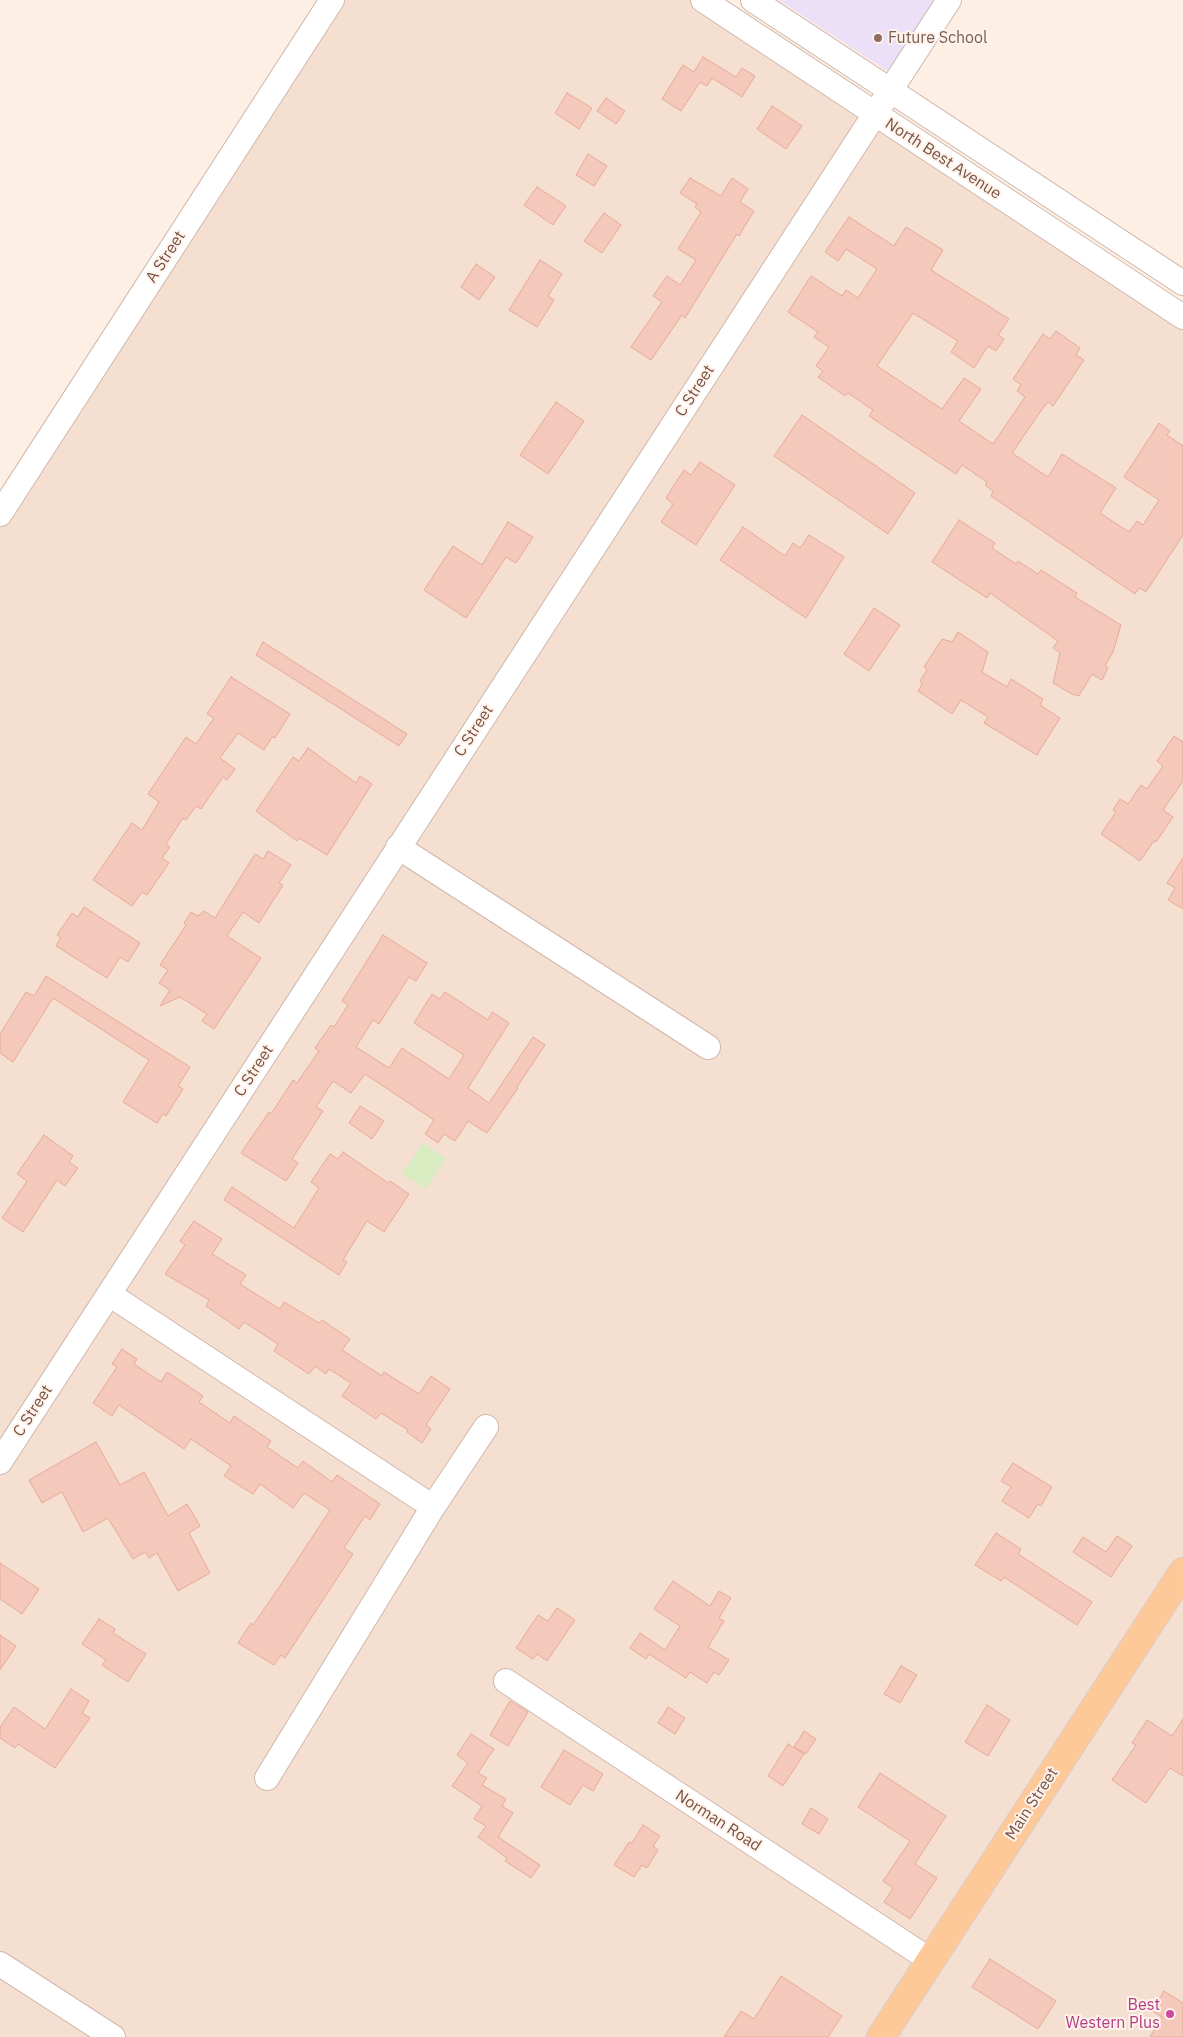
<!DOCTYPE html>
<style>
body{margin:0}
canvas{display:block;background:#fdefe3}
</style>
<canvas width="1183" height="2037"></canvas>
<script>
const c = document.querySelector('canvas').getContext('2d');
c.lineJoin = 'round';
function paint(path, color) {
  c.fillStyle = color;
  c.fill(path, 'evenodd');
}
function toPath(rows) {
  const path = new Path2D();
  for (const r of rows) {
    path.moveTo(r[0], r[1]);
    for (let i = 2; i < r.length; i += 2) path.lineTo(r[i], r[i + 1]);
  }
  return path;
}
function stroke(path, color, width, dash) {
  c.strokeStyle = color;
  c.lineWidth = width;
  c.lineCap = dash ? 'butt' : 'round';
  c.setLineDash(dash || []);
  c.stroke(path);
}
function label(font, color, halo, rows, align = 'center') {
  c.font = font + ' "IBM Plex Sans",sans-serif';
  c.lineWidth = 4;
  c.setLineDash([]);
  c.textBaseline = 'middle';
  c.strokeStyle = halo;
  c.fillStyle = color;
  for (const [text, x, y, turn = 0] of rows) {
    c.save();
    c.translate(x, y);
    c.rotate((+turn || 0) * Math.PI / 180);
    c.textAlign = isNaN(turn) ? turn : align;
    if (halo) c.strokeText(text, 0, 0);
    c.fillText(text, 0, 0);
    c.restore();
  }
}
const residential = toPath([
 [332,0,709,0,1183,310,1183,2037,0,2037,0,514]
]);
const education = toPath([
 [779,0,945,0,895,76]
]);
const green = toPath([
 [423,1143,446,1158,426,1189,402,1174]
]);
const building = toPath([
 [703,57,736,77,742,68,755,76,742,97,712,78,707,86,700,82,681,111,662,99,683,65,694,72,703,57],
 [567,93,592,108,579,129,555,113,567,93],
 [606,98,625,111,616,124,597,111,606,98],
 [772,106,802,126,786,149,757,129,772,106],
 [588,154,607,166,594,186,576,175,588,154],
 [690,178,721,196,732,178,748,189,740,202,754,211,739,236,737,234,685,318,682,315,651,360,631,347,662,302,653,296,667,276,680,285,696,260,678,249,701,212,695,207,697,204,680,193,690,178],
 [537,187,566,206,553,225,524,205,537,187],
 [604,213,621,225,602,253,584,241,604,213],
 [849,217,894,246,906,227,943,250,931,270,1009,319,998,335,1004,339,996,351,988,346,974,368,951,352,958,341,913,313,877,366,942,409,964,378,981,389,959,421,993,444,1025,397,1017,391,1021,385,1013,379,1043,334,1050,339,1056,331,1080,348,1076,355,1084,360,1053,406,1048,402,1043,408,1012,453,1048,477,1062,454,1116,488,1100,513,1129,532,1137,521,1143,525,1159,500,1124,477,1159,423,1170,431,1167,435,1183,446,1183,535,1146,592,1139,588,1135,594,991,496,993,491,985,485,987,482,962,465,956,474,869,416,873,410,848,393,845,396,818,377,823,371,816,366,829,347,814,337,818,332,788,312,811,276,842,296,846,290,858,298,877,269,846,249,838,261,825,252,849,217],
 [540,260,562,274,548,296,554,300,537,327,509,310,540,260],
 [476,264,495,277,479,300,461,287,476,264],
 [556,402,584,421,548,474,520,455,556,402],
 [802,415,915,493,888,534,774,456,802,415],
 [700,462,735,485,696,545,661,522,673,504,666,498,676,482,684,470,691,475,700,462],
 [959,520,995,543,992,548,1016,564,1018,561,1038,574,1041,570,1077,593,1075,597,1121,625,1113,652,1105,666,1108,668,1102,680,1092,674,1079,696,1072,694,1053,683,1060,653,1053,648,1058,641,990,593,987,598,932,562,959,520],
 [508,522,533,537,516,563,506,557,466,618,424,590,453,546,482,565,508,522],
 [743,527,785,556,793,543,800,548,809,535,844,557,806,618,720,560,743,527],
 [874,608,900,625,869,671,844,654,874,608],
 [958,632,988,652,982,672,1007,687,1011,679,1043,699,1040,705,1060,718,1037,755,984,723,988,717,961,700,952,714,918,691,922,685,920,681,927,670,924,667,942,639,952,642,958,632],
 [263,642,407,734,399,746,256,655,263,642],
 [231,677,290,714,275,738,272,737,264,750,238,733,220,758,235,769,227,780,223,777,201,809,196,806,186,820,183,818,166,844,170,847,162,858,169,863,147,895,142,892,132,906,93,880,132,823,142,830,159,802,148,794,186,737,196,744,214,718,207,714,231,677],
 [1174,736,1183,742,1183,781,1163,810,1173,817,1156,842,1154,841,1140,861,1101,834,1116,812,1113,810,1120,799,1128,804,1141,785,1147,789,1163,766,1157,761,1174,736],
 [308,748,356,783,360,776,372,784,327,855,299,838,297,841,256,811,293,757,299,761,308,748],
 [268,851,291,865,279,883,283,885,259,923,243,912,227,936,261,958,214,1029,202,1021,207,1014,180,997,160,1006,170,990,159,983,168,970,160,965,186,925,184,923,191,912,198,916,204,911,215,918,255,854,263,859,268,851],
 [1183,858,1183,909,1168,900,1175,888,1167,883,1183,858],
 [84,907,140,943,128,962,120,957,107,978,56,946,61,937,57,935,72,913,78,917,84,907],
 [383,935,427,963,416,981,409,977,379,1024,373,1020,356,1047,389,1068,402,1048,449,1079,464,1055,414,1023,432,994,440,999,445,992,488,1020,492,1012,509,1023,468,1088,489,1103,533,1037,545,1045,517,1087,518,1088,487,1133,468,1121,455,1141,444,1134,438,1143,425,1134,434,1120,365,1074,351,1093,333,1081,316,1107,323,1111,292,1159,298,1163,286,1181,241,1153,269,1112,271,1114,293,1080,297,1083,319,1051,315,1048,331,1025,334,1027,348,1005,342,1001,383,935],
 [46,976,190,1067,178,1086,183,1089,166,1116,163,1114,157,1123,123,1102,149,1060,53,998,13,1062,0,1053,0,1034,26,992,34,996,46,976],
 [360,1106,384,1121,372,1139,349,1123,360,1106],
 [44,1135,73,1156,69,1162,78,1168,65,1186,57,1180,23,1232,2,1218,27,1181,17,1174,44,1135],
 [343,1152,388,1183,390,1181,409,1194,384,1232,367,1221,343,1260,347,1262,339,1275,224,1200,232,1187,294,1228,319,1188,311,1182,330,1154,338,1159,343,1152],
 [194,1221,222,1239,212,1254,246,1275,240,1284,280,1309,284,1302,319,1323,322,1320,350,1339,342,1350,382,1376,384,1372,419,1394,431,1376,450,1389,426,1425,431,1429,422,1443,407,1432,408,1430,381,1413,376,1419,342,1396,351,1383,329,1369,326,1374,315,1366,309,1374,274,1351,278,1344,244,1322,239,1329,206,1306,209,1300,165,1274,185,1245,180,1241,194,1221],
 [122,1349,137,1359,134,1364,161,1382,167,1372,203,1396,199,1402,230,1423,234,1416,271,1441,267,1447,298,1468,303,1461,332,1482,337,1475,380,1504,370,1520,365,1516,344,1548,353,1554,285,1658,281,1655,274,1665,238,1643,251,1623,253,1625,284,1580,330,1510,304,1493,293,1508,260,1484,253,1494,224,1476,231,1466,191,1439,184,1449,119,1405,112,1416,93,1403,117,1367,112,1364,122,1349],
 [96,1442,120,1485,144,1472,168,1516,187,1504,200,1526,189,1533,210,1573,178,1591,157,1553,149,1558,145,1552,133,1559,108,1518,83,1532,62,1492,42,1503,29,1480,96,1442],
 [1013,1463,1052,1487,1041,1506,1038,1504,1029,1518,1002,1501,1011,1487,1001,1481,1013,1463],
 [996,1533,1021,1549,1018,1554,1092,1602,1077,1625,1004,1577,1001,1581,975,1565,996,1533],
 [1117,1536,1132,1546,1111,1577,1073,1552,1083,1537,1106,1552,1117,1536],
 [0,1563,39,1589,22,1614,0,1599,0,1563],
 [673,1581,710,1606,719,1591,731,1598,719,1618,724,1621,708,1647,729,1660,719,1675,714,1672,707,1683,690,1672,686,1678,649,1654,646,1659,630,1648,640,1633,665,1650,680,1626,654,1609,673,1581],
 [557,1608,575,1620,547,1661,537,1654,533,1659,516,1648,538,1615,548,1621,557,1608],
 [99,1619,115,1629,113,1633,146,1654,128,1682,102,1665,106,1660,82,1644,99,1619],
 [0,1635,16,1646,0,1670,0,1635],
 [901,1666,917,1675,900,1703,884,1694,901,1666],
 [71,1689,89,1701,82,1713,90,1718,55,1768,18,1744,15,1748,0,1738,0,1727,14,1707,45,1729,71,1689],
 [510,1701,528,1712,508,1746,490,1735,510,1701],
 [987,1705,1010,1720,988,1756,965,1742,987,1705],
 [668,1707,685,1718,675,1734,658,1723,668,1707],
 [1183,1719,1183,1776,1170,1768,1146,1803,1112,1780,1136,1745,1132,1743,1147,1720,1172,1736,1183,1719],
 [804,1731,816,1739,806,1754,794,1747,804,1731],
 [471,1734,494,1749,478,1773,487,1778,482,1785,506,1799,502,1806,513,1813,498,1837,540,1865,531,1878,505,1861,507,1858,478,1837,486,1826,474,1819,482,1806,452,1786,468,1763,457,1755,471,1734],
 [788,1744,804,1754,783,1786,768,1776,788,1744],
 [564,1750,603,1774,593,1791,583,1785,570,1805,541,1787,564,1750],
 [880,1773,946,1816,915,1864,937,1878,910,1919,884,1902,893,1888,883,1881,910,1841,858,1807,880,1773],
 [811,1808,828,1819,819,1834,802,1824,811,1808],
 [643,1825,660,1836,653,1846,658,1850,647,1868,642,1865,634,1877,614,1865,629,1842,632,1843,643,1825],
 [990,1959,1056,2001,1038,2029,972,1987,990,1959],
 [781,1976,842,2016,828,2037,724,2037,741,2011,754,2019,781,1976],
 [1164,1991,1183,2003,1183,2037,1150,2037,1162,2017,1152,2011,1164,1991]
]);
const minor = toPath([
 [703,0,1183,317],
 [753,0,1183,283],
 [0,514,332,0],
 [398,847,708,1047],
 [109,1294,433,1507],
 [0,1462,949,0],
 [506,1681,930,1960],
 [267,1778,433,1507,486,1427],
 [0,1964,113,2037]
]);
const major = toPath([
 [881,2037,1183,1572]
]);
const markers = [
 [878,38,5,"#8d6e63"],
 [1170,2014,5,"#d1479c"]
];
const educationNames = [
 ["Future School",888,38]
];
const streetNames = [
 ["North Best Avenue",943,159,33],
 ["A Street",166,257,-57],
 ["C Street",695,391,-57],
 ["C Street",474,731,-57],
 ["C Street",254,1071,-57],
 ["C Street",33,1411,-57],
 ["Main Street",1032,1804,-57],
 ["Norman Road",718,1821,33]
];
const hotelNames = [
 ["Best",1160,2005],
 ["Western Plus",1160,2023]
];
paint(residential, '#f5dfd1');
paint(education, '#ece0f9');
paint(green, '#d9ebc1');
paint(building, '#f4c8ba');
stroke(building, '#e7ab99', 1);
stroke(minor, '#d1b7ac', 26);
stroke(major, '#d9cecc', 30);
stroke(minor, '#fff', 24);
stroke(major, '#fec999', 28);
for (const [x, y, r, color] of markers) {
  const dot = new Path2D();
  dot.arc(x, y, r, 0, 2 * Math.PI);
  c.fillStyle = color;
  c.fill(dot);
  stroke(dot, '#fff3ea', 2);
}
label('16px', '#785e54', '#fff3ea', educationNames, 'left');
label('16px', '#765148', '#fff3ea', streetNames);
label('16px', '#b23c85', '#fff3ea', hotelNames, 'right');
</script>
